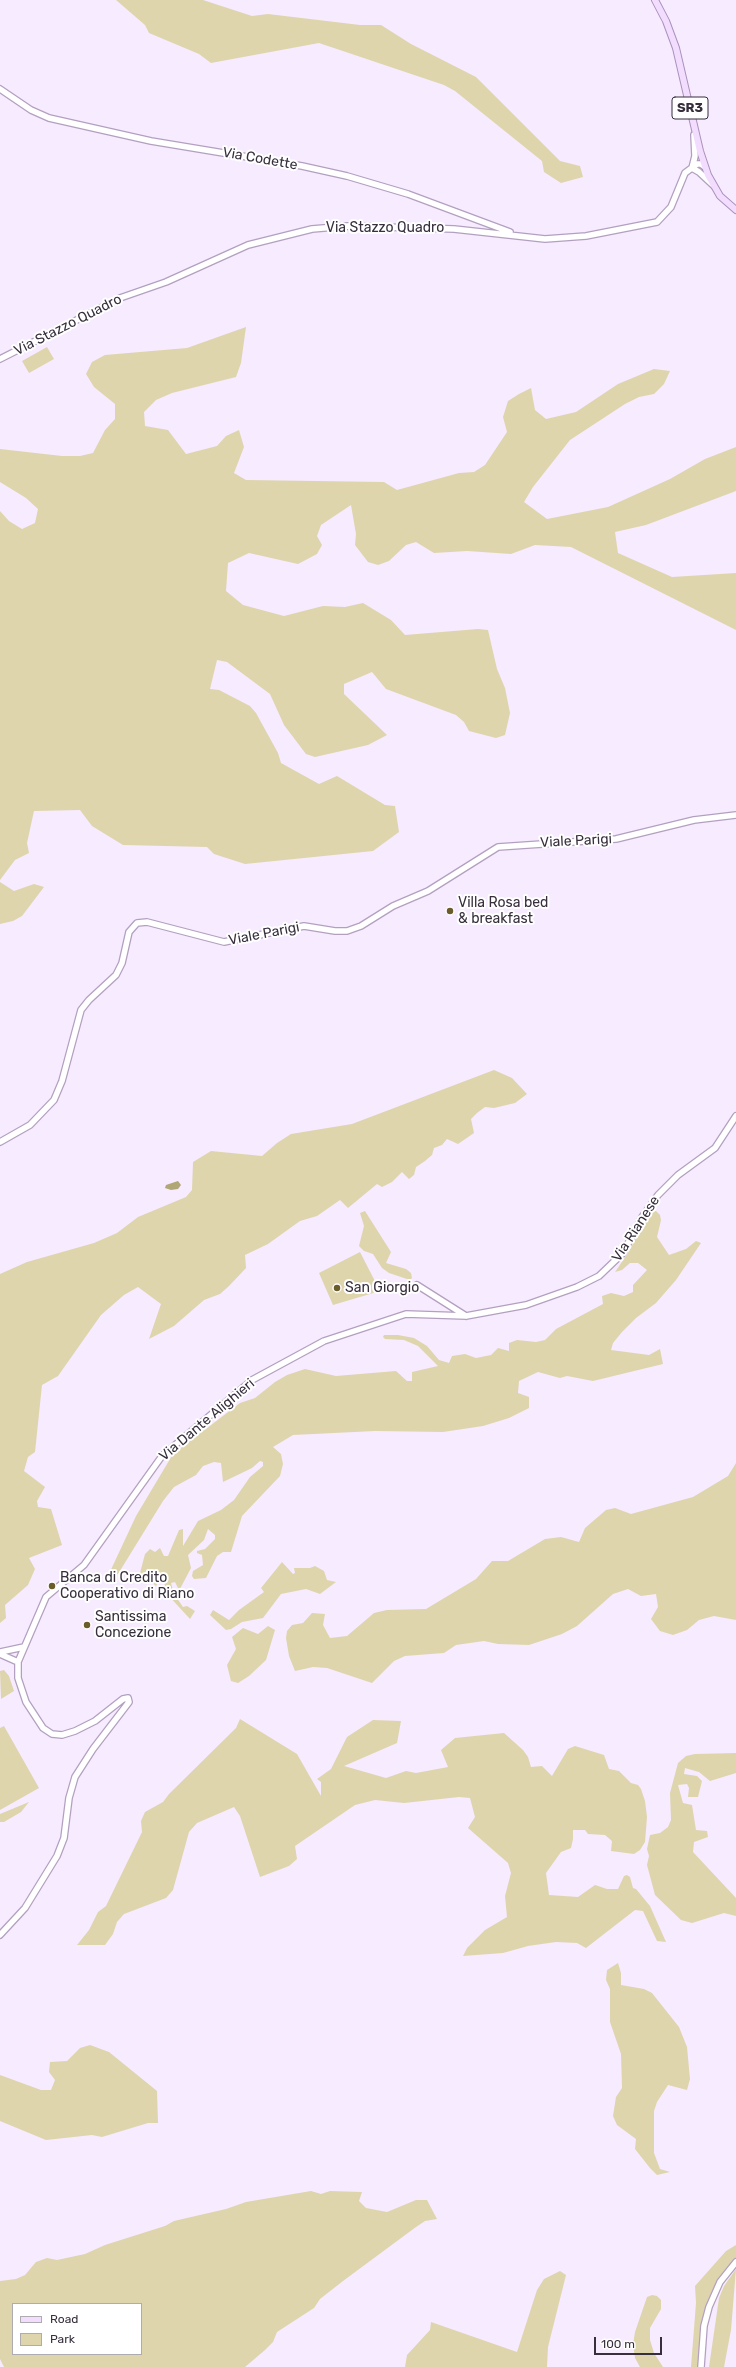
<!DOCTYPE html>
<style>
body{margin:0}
#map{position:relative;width:736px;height:2367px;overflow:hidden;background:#f7ebff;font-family:Rubik,sans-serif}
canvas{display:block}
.legend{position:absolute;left:12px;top:2303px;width:130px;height:52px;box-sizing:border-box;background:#fff;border:1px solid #afacb1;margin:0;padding:5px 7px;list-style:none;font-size:12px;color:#372f3c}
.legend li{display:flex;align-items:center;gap:8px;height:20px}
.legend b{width:20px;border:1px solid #afacb1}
.scale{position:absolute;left:594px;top:2337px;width:68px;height:18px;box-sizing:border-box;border:2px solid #372f3c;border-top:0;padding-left:5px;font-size:12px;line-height:14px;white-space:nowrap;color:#372f3c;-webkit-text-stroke:3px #fff;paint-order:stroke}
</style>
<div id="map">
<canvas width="736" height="2367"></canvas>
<ul class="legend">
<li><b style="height:5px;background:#f2ddff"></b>Road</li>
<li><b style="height:11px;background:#ded5ad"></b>Park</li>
</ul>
<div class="scale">100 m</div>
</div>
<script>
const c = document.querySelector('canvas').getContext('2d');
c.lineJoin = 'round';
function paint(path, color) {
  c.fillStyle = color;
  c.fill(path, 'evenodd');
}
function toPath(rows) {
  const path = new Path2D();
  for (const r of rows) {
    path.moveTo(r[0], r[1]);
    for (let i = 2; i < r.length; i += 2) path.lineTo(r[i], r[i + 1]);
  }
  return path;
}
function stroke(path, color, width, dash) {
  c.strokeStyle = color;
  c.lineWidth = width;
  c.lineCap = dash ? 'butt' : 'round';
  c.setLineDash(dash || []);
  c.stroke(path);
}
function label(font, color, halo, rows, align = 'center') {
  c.font = font + ' Rubik,sans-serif';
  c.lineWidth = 4;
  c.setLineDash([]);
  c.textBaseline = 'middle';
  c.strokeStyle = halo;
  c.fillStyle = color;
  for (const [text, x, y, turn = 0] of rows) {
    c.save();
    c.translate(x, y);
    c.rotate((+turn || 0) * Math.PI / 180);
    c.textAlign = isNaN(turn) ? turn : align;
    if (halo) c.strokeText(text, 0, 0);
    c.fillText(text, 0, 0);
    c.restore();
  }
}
const green = toPath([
 [116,0,203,0,252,16,268,14,360,25,381,25,411,44,476,77,560,161,580,166,583,177,561,183,544,172,542,161,455,91,444,85,319,43,211,63,199,54,149,33,145,25],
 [246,327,241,363,236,377,172,393,156,400,144,412,145,426,168,430,186,454,217,446,226,436,239,430,244,447,234,473,246,480,384,482,397,490,459,473,474,472,485,465,507,432,503,417,508,401,519,394,531,388,535,410,546,419,576,412,618,384,654,369,670,371,664,384,654,394,639,397,625,404,570,440,533,487,524,502,547,519,608,507,670,479,705,459,736,447,736,491,646,525,615,532,618,553,672,577,736,573,736,630,571,547,535,545,511,554,467,551,434,553,416,542,406,545,389,561,378,565,368,562,355,545,356,534,351,505,321,525,317,536,322,545,317,554,298,564,249,553,228,563,226,591,243,605,284,616,323,606,345,607,363,603,391,620,405,635,478,629,488,630,497,669,505,688,510,713,505,735,496,738,469,731,464,722,456,715,386,689,372,672,344,684,344,694,387,735,368,745,315,757,306,754,284,725,270,694,227,662,217,660,210,689,219,690,250,706,256,713,278,753,281,763,319,784,337,776,385,805,395,806,399,832,373,851,245,864,214,854,207,847,123,845,92,826,80,810,34,811,27,843,29,853,15,860,0,880,0,511,9,521,22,529,35,523,38,509,26,498,0,482,0,449,62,456,80,456,93,453,105,430,115,419,115,404,94,387,86,374,92,362,105,355,187,348],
 [47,347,54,359,29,373,22,361],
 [0,882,14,891,34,884,44,887,22,916,13,921,0,924],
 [494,1070,512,1078,527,1094,515,1103,494,1108,485,1107,477,1113,471,1119,474,1133,458,1144,447,1139,442,1145,434,1148,432,1155,425,1161,416,1167,414,1175,409,1179,402,1172,392,1182,382,1187,377,1184,348,1208,340,1200,317,1216,300,1221,268,1244,245,1255,246,1268,229,1286,220,1294,204,1300,174,1326,149,1339,161,1304,138,1287,124,1295,101,1315,58,1376,42,1385,35,1452,28,1457,24,1471,45,1487,37,1501,38,1507,51,1509,62,1545,29,1558,35,1569,28,1585,5,1605,6,1618,0,1623,0,1274,27,1262,94,1243,117,1233,138,1217,186,1197,192,1190,193,1162,211,1151,262,1156,277,1143,291,1134,352,1124],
 [365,1211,391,1252,386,1263,406,1269,411,1273,412,1278,410,1280,389,1273,382,1268,373,1254,364,1251,359,1246,364,1226,360,1213],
 [650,1211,656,1211,660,1215,661,1220,657,1237,669,1255,686,1249,696,1241,701,1243,676,1280,656,1303,636,1318,622,1332,613,1343,611,1350,649,1355,660,1349,663,1364,593,1381,567,1376,560,1378,538,1372,519,1381,518,1393,529,1397,529,1408,509,1418,483,1426,443,1432,375,1431,293,1435,273,1447,281,1454,283,1464,280,1476,242,1516,231,1552,223,1552,217,1556,206,1578,194,1579,192,1576,193,1571,203,1565,202,1555,197,1553,197,1551,205,1549,215,1539,215,1535,208,1529,204,1540,188,1555,191,1568,181,1587,179,1590,175,1582,171,1583,174,1594,183,1607,187,1606,195,1611,190,1619,167,1594,163,1578,160,1578,156,1586,140,1573,145,1554,150,1549,155,1552,160,1548,164,1556,168,1556,179,1530,183,1529,183,1546,198,1521,221,1510,234,1500,250,1477,263,1466,263,1462,260,1461,252,1468,223,1482,221,1463,214,1462,203,1466,196,1475,174,1487,163,1501,118,1574,108,1576,136,1516,173,1454,240,1403,255,1398,275,1382,287,1375,305,1369,336,1376,396,1371,407,1381,412,1381,412,1372,438,1366,418,1346,404,1340,385,1339,383,1337,384,1335,398,1335,414,1338,427,1346,439,1360,449,1363,452,1356,465,1354,476,1358,491,1355,498,1348,509,1351,509,1343,517,1340,536,1342,545,1340,556,1329,603,1304,602,1296,611,1293,624,1296,633,1292,633,1285,647,1270,638,1263,630,1263,622,1270,615,1272,628,1253],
 [360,1252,380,1291,333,1305,319,1273],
 [736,1463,736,1620,714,1616,699,1620,687,1630,673,1635,660,1631,651,1619,658,1607,656,1594,641,1596,628,1589,613,1594,577,1626,562,1634,529,1645,498,1644,484,1641,456,1645,444,1653,405,1656,394,1661,372,1683,327,1668,313,1667,295,1671,289,1656,286,1638,287,1631,292,1625,303,1623,312,1613,325,1614,323,1625,330,1638,347,1636,374,1613,387,1610,426,1609,476,1579,492,1561,508,1561,545,1539,561,1537,579,1542,585,1528,606,1510,615,1508,631,1514,693,1497,728,1476],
 [282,1562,293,1574,295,1573,294,1568,310,1568,315,1566,324,1571,327,1580,336,1582,320,1594,306,1589,281,1594,263,1618,242,1622,231,1629,226,1630,210,1615,213,1610,229,1620,239,1610,264,1592,261,1588],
 [268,1626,275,1630,266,1660,249,1676,238,1683,231,1681,227,1665,236,1649,232,1637,243,1628,258,1634],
 [4,1670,9,1676,14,1691,1,1699,0,1671],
 [240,1719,297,1754,321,1796,321,1782,317,1779,331,1769,347,1737,373,1720,401,1721,397,1743,344,1766,386,1778,406,1771,416,1773,448,1767,441,1750,455,1738,504,1733,523,1750,528,1757,531,1767,542,1766,552,1776,568,1749,575,1746,604,1755,609,1769,619,1771,631,1783,638,1785,641,1789,645,1801,647,1817,645,1842,640,1850,634,1854,611,1851,612,1841,605,1835,588,1834,585,1830,573,1830,573,1839,571,1848,561,1852,546,1873,549,1895,578,1897,595,1885,607,1889,618,1889,624,1876,627,1875,630,1877,633,1888,636,1889,650,1906,666,1942,657,1941,643,1911,635,1910,586,1948,577,1943,556,1942,528,1946,503,1953,463,1956,467,1948,485,1930,507,1917,505,1896,511,1873,508,1863,468,1828,475,1817,470,1798,459,1797,404,1803,375,1800,355,1805,295,1846,297,1859,289,1866,260,1877,240,1816,234,1807,197,1823,189,1832,173,1890,166,1898,124,1914,117,1922,113,1934,105,1945,77,1945,89,1930,98,1912,106,1906,142,1832,141,1821,145,1812,163,1802,169,1794,236,1728],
 [4,1726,39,1788,0,1810,0,1728],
 [736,1753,736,1773,710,1781,699,1772,685,1768,684,1774,697,1776,702,1781,698,1797,688,1797,689,1788,687,1784,678,1785,683,1803,692,1805,696,1830,707,1831,708,1837,694,1842,693,1852,736,1898,736,1916,724,1913,692,1923,681,1920,655,1895,647,1865,649,1856,647,1849,650,1835,660,1833,668,1827,671,1820,670,1793,678,1763,686,1756,695,1754],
 [29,1802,21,1812,4,1822,0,1822,0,1814],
 [618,1963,621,1973,621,1985,644,1989,652,1993,679,2027,687,2047,690,2079,687,2090,668,2085,657,2102,654,2111,654,2153,660,2169,670,2172,657,2175,650,2168,635,2149,636,2139,617,2125,613,2116,616,2097,622,2088,621,2054,610,2022,610,1989,606,1980,607,1970],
 [90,2045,109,2052,157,2091,158,2123,148,2123,102,2137,92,2135,46,2140,0,2121,0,2075,41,2090,51,2090,55,2080,49,2072,50,2062,67,2061,80,2048],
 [311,2191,321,2194,330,2191,362,2192,359,2201,366,2208,387,2212,416,2200,427,2200,437,2219,425,2221,416,2227,343,2281,320,2299,314,2308,277,2332,273,2342,265,2350,245,2367,4,2367,0,2359,0,2281,16,2279,25,2275,36,2262,47,2258,57,2260,85,2254,105,2245,165,2226,174,2221,226,2209,246,2202],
 [13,2304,141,2304,141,2354,13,2354],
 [736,2245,736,2260,711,2295,698,2367,691,2367,696,2303,695,2286,726,2251],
 [736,2269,731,2330,724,2367,709,2367,719,2298,724,2286],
 [560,2271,566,2275,548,2347,547,2367,405,2367,407,2355,430,2330,431,2322,517,2352,537,2290,544,2279],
 [652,2295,657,2296,661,2300,661,2309,650,2328,650,2340,654,2353,663,2367,640,2367,635,2358,633,2344,635,2332,647,2297]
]);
const water = toPath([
 [178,1181,181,1185,178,1189,171,1190,165,1188,166,1185]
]);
const secondary = toPath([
 [0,89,31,110,49,118,151,141,302,166,347,176,408,194,510,232],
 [692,168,695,156,694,135],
 [692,168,699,172,713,185],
 [0,359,120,298,166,282,248,245,312,229,347,226,454,229,545,239,586,236,657,222,671,207,685,173,697,164,701,164,705,167],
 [0,1142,30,1125,54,1100,62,1081,81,1010,89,1000,116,975,122,963,129,932,137,923,147,922,224,942,304,926,335,931,347,931,361,926,393,906,428,891,498,847,616,839,694,820,736,815],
 [417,1285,466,1316],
 [0,1652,24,1647],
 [0,1654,18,1662],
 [0,1935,25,1908,57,1856,64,1838,69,1798,75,1777,93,1749,129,1702,128,1698,123,1699,95,1721,75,1731,62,1735,52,1734,43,1728,26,1702,18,1678,18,1662,46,1597,84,1565,162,1456,252,1380,324,1341,406,1314,466,1316,526,1305,577,1287,599,1276,623,1253,642,1217,658,1195,678,1175,715,1148,736,1116],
 [701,2367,704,2326,709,2307,720,2282,736,2262]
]);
const primary = toPath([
 [655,0,666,21,676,48,700,151,708,175,720,196,736,210]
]);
const markers = [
 [450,911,4,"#6a5d2a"],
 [337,1288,4,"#6a5d2a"],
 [52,1586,4,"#6a5d2a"],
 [87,1625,4,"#6a5d2a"]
];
const shields = [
 [690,108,36]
];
const shieldNames = [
 ["SR3",690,108]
];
const streetNames = [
 ["Via Codette",260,159,10],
 ["Via Stazzo Quadro",385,228],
 ["Via Stazzo Quadro",68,325,-27],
 ["Viale Parigi",576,841,-3],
 ["Viale Parigi",264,934,-11],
 ["Via Rianese",636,1229,-57],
 ["Via Dante Alighieri",207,1420,-40]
];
const poiNames = [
 ["Villa Rosa bed",458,903],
 ["& breakfast",458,919],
 ["San Giorgio",345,1288],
 ["Banca di Credito",60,1578],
 ["Cooperativo di Riano",60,1594],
 ["Santissima",95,1617],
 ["Concezione",95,1633]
];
paint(green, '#ded5ad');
paint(water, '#b1a675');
stroke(secondary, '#b3a0c0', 8);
stroke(primary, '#ab91bb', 8);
stroke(secondary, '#fff', 5.5);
stroke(primary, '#f2ddff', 6);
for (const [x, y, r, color] of markers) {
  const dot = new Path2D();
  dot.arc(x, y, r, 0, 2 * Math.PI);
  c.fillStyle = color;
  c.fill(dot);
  stroke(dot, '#fff', 1.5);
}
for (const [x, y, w] of shields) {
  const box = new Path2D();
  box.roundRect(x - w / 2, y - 11, w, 22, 3);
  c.fillStyle = '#fff';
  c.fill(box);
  stroke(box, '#372f3c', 1);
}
label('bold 13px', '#372f3c', null, shieldNames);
label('14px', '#372f3c', '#fff', streetNames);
label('14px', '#372f3c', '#fff', poiNames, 'left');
</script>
